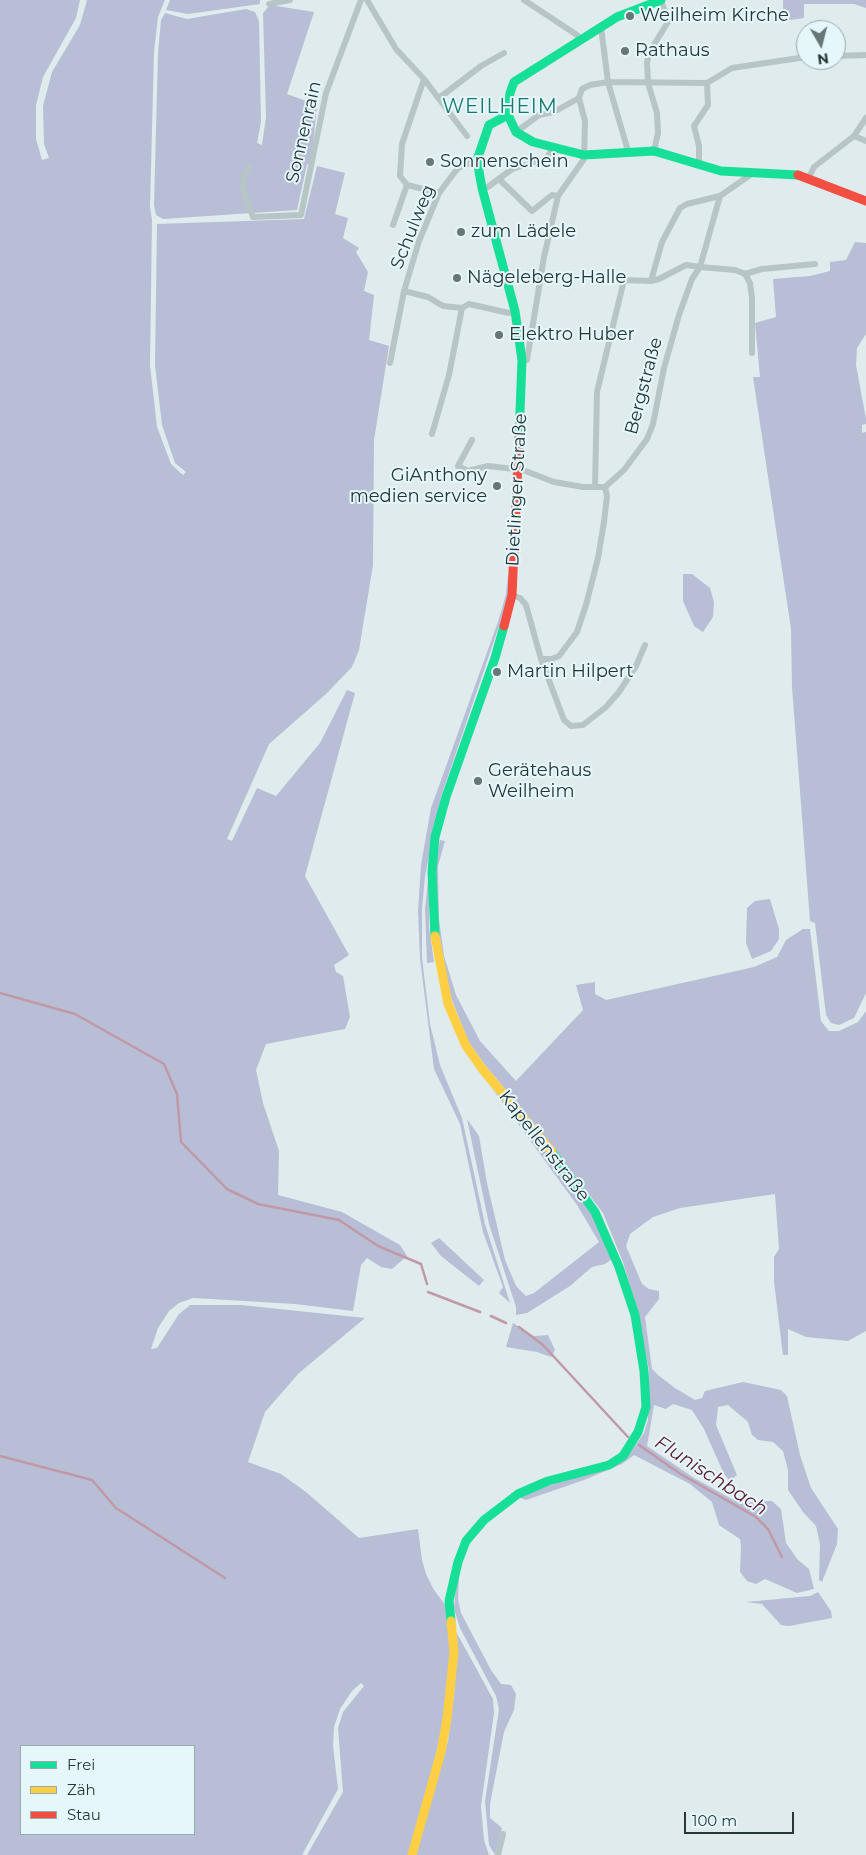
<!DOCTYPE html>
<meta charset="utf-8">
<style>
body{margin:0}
#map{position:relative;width:866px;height:1855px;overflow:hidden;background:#dfebed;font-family:Montserrat,sans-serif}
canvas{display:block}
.legend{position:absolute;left:20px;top:1745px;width:175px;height:90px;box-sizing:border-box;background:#e6f7fb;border:1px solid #99aaac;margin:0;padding:6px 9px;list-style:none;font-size:15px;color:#263736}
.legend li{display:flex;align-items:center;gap:10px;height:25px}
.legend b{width:25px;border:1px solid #99aaac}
.north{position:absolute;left:796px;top:20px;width:50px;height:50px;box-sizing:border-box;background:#e6f7fb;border:1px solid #99aaac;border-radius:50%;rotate:172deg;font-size:14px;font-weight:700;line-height:20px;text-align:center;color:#263736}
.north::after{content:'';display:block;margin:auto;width:18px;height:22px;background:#677676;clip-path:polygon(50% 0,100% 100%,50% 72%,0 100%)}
.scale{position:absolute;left:684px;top:1812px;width:110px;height:22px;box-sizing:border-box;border:2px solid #263736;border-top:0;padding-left:6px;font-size:15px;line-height:18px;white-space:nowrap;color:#263736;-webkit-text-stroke:4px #e6f7fb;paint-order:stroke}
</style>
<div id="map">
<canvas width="866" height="1855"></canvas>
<ul class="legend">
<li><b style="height:6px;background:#16e098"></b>Frei</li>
<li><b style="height:6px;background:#ffcf43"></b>Zäh</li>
<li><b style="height:6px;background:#f24e42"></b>Stau</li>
</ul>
<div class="north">N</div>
<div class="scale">100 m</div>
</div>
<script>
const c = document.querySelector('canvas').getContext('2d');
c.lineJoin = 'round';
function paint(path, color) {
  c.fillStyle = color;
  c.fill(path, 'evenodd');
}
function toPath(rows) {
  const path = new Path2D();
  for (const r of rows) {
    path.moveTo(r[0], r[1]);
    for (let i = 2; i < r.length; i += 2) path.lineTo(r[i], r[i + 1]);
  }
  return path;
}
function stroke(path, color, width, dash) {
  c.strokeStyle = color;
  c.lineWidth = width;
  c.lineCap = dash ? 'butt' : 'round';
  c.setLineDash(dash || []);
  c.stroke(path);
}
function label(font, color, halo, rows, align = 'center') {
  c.font = font + ' Montserrat,sans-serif';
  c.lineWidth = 4;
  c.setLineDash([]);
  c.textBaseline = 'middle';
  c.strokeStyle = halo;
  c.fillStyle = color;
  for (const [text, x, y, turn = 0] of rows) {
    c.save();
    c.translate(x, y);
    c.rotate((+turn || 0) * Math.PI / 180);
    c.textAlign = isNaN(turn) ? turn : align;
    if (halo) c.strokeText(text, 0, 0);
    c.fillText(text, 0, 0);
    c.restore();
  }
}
const green = toPath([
 [0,0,80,0,76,18,43,77,36,105,36,139,42,160,49,158,44,144,43,106,52,72,80,25,87,0,165,0,158,17,154,52,150,207,152,220,150,365,157,427,171,464,183,475,186,472,175,463,162,425,155,365,157,224,304,219,317,166,345,173,335,214,348,218,343,238,359,248,356,252,368,272,364,291,374,295,369,340,389,346,374,440,373,565,359,650,352,667,326,694,269,744,227,839,232,841,257,788,276,796,320,743,347,690,355,693,305,876,349,955,334,965,336,972,343,976,350,1017,345,1029,266,1044,256,1070,263,1103,279,1151,278,1195,342,1212,400,1245,407,1256,392,1269,381,1267,367,1258,361,1265,353,1311,295,1304,193,1298,179,1303,169,1311,158,1328,151,1349,157,1348,179,1314,190,1305,241,1305,365,1318,299,1373,265,1412,248,1462,281,1474,306,1492,359,1538,418,1529,422,1560,426,1574,434,1590,446,1606,451,1654,449,1685,438,1747,408,1855,307,1855,343,1792,338,1728,343,1712,364,1686,361,1683,352,1691,340,1709,334,1727,333,1746,338,1789,302,1855,0,1855],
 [21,1746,194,1746,194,1834,21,1834],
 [170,0,260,0,260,4,188,14,166,10],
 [783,0,866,0,866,8,854,4,804,4,804,18,783,21],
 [270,5,314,12,287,94,317,105,311,165,307,164,297,210,163,219,156,215,154,205,158,53,161,20,165,13,187,19,246,9,255,12,259,21,261,122,257,143,262,145,266,117,263,13],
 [855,242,866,243,866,334,857,348,856,365,866,419,866,424,862,425,862,433,866,432,866,993,854,1018,839,1025,831,1023,826,1015,815,923,810,921,792,687,791,629,753,377,760,377,755,323,776,317,773,279,810,276,830,271,830,262,846,260],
 [683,574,692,574,710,588,714,602,713,617,703,632,694,626,683,601],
 [508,575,511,576,509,592,501,620,441,797,425,876,422,909,422,958,430,1024,440,1065,462,1118,485,1224,510,1303,499,1293,503,1287,483,1232,460,1124,434,1069,420,959,418,911,421,865,431,808,499,619,506,594],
 [440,840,445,841,438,866,439,919,444,956,456,995,480,1041,516,1081,583,1010,576,985,595,982,595,994,606,1000,754,967,777,957,786,940,803,929,810,929,821,1021,829,1031,839,1031,858,1022,866,1011,866,1331,848,1341,806,1337,788,1329,788,1355,783,1355,774,1282,774,1257,779,1249,775,1194,680,1208,653,1217,630,1234,626,1246,642,1284,649,1289,659,1291,659,1299,645,1317,652,1369,658,1375,675,1388,695,1400,702,1398,705,1391,743,1382,781,1390,787,1396,800,1455,811,1488,838,1529,837,1544,822,1582,819,1580,820,1544,816,1526,803,1512,788,1490,788,1470,783,1451,773,1442,758,1440,752,1435,748,1422,728,1405,718,1407,716,1425,737,1475,730,1481,724,1474,704,1429,692,1410,673,1404,666,1409,654,1405,647,1446,694,1478,741,1504,758,1501,772,1501,781,1509,786,1543,798,1560,809,1569,814,1589,797,1593,765,1579,756,1584,747,1581,740,1572,741,1546,740,1539,719,1525,712,1502,690,1484,634,1455,622,1464,584,1480,526,1500,518,1497,627,1457,644,1433,648,1420,649,1370,637,1311,623,1262,603,1213,541,1132,485,1065,468,1041,452,1000,441,961,436,922,435,868],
 [428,880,429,881,429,926,434,962,427,963,425,908],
 [770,899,779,929,779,939,771,951,752,959,746,943,747,908,755,901],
 [479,1070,534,1136,594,1214,612,1259,605,1264,592,1267,570,1286,527,1313,516,1315,516,1307,489,1224,467,1119,479,1136,487,1183,505,1260,516,1286,526,1296,534,1293,599,1242,577,1205],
 [439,1238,484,1280,479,1286,441,1256,431,1243],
 [513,1323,534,1336,548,1335,555,1350,551,1357,537,1352,506,1347],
 [457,1575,459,1577,458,1599,461,1613,491,1670,501,1684,511,1685,516,1694,514,1710,504,1732,490,1804,490,1818,502,1828,495,1855,489,1845,485,1801,499,1709,496,1696,460,1628,454,1609],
 [818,1592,831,1611,832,1618,789,1626,781,1625,762,1604,746,1602,810,1596],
 [454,1628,493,1699,494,1713,481,1806,484,1840,489,1855,414,1855,448,1741,455,1686]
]);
const stream = toPath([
 [0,993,75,1014,164,1064,177,1094,181,1142,227,1189,258,1204,339,1220,378,1246,421,1264,427,1284],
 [428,1292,480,1312],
 [491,1316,506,1323],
 [519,1327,543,1345,628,1437],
 [639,1445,679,1473,756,1517,768,1529,782,1557],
 [0,1456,92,1480,116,1508,225,1578]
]);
const street = toPath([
 [367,0,396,49,424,79,467,136],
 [524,0,577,35,581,41],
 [269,4,290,0],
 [601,27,608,82,628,151],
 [836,56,866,55],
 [424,79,402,144,400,176,407,185,439,193],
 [439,98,481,66,504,53],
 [516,132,539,115,554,112,579,98,582,89,590,85,608,82,707,83,732,68,806,57],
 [854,136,866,141],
 [654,151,658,133,657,113,648,83,647,62,650,51,668,22,661,0],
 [477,160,458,168,439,193,419,241,404,291,428,297,443,306,462,308,469,304,509,313,515,311],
 [699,163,699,146,694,126,708,105,707,83],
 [249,167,244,175,243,189,253,217,301,215,326,93,361,0],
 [809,177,814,167,854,136,866,118],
 [499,179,532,211,552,195,558,196],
 [482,188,488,187,512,169,547,158,553,147],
 [393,225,407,185],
 [745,274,762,269,815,264],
 [651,281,662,242,680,208,687,204,720,196],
 [522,360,527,360,544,257,558,196,584,159,585,121,579,98],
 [390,363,404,291],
 [432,434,449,375,462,308],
 [472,440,458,466,468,471,488,466,523,470,554,482,583,487,605,487,624,470,647,439,653,424,664,368,679,315,692,279,700,267,735,270,745,274,750,283,752,298,752,353],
 [595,487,597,392,624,280,651,281,659,279,686,265,700,267,720,196,753,173],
 [512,595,520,598,526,605,541,659,552,659,559,656,577,632,586,605,598,558,604,522,607,496,605,487],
 [541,659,564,720,571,726,583,725,606,707,619,692,636,666,645,645],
 [498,1855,503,1834]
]);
const fast = toPath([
 [661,0,617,17,514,82,510,93,508,115,516,132,533,142,584,155,654,151,721,171,798,175],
 [508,115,489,125,477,160,482,188,515,311,522,360,519,438],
 [435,936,432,872,435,837,446,797,495,658,504,626],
 [451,1621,449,1601,458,1562,466,1541,484,1520,518,1494,548,1481,609,1465,623,1456,638,1432,646,1407,644,1371,635,1315,619,1267,595,1212,552,1152]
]);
const slow = toPath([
 [435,936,448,1004,466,1046,483,1070,552,1152],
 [412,1855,441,1752,447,1719,454,1652,451,1621]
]);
const jam = toPath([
 [798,175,866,201],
 [504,626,512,595,519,438]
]);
const markers = [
 [630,16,5,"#677676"],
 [625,51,5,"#677676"],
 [430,162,5,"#677676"],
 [461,232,5,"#677676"],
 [457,278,5,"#677676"],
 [499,335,5,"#677676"],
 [497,486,5,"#677676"],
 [497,672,5,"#677676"],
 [478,781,5,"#677676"]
];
const poiNames = [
 ["Weilheim Kirche",640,16],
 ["Rathaus",635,51],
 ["Sonnenschein",440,162],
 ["zum Lädele",471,232],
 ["Nägeleberg-Halle",467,278],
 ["Elektro Huber",509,335],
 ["GiAnthony",487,476,"right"],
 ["medien service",487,497,"right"],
 ["Martin Hilpert",507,672],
 ["Gerätehaus",488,771],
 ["Weilheim",488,792]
];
const streetNames = [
 ["Sonnenrain",304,132,-77],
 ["Schulweg",413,227,-68],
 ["Bergstraße",644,386,-75],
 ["Dietlinger Straße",517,490,-87],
 ["Kapellenstraße",544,1146,52]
];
const waterNames = [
 ["Flunischbach",711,1476,33]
];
const quarterNames = [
 ["WEILHEIM",500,107]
];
paint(green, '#b8bed6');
stroke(stream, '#c099a7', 2.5);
stroke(street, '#b8c5c6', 6);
stroke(fast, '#16e098', 9);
stroke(slow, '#ffcf43', 9);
stroke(jam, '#f24e42', 9);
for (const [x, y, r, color] of markers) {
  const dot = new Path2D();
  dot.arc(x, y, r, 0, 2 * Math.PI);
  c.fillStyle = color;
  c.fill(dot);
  stroke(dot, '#e6f7fb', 2);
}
label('18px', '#263736', '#e6f7fb', poiNames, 'left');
label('18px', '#263736', '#e6f7fb', streetNames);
label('italic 19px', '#5c192c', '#e6f7fb', waterNames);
c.letterSpacing = '1px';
label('20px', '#187a6e', '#e6f7fb', quarterNames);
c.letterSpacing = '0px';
</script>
